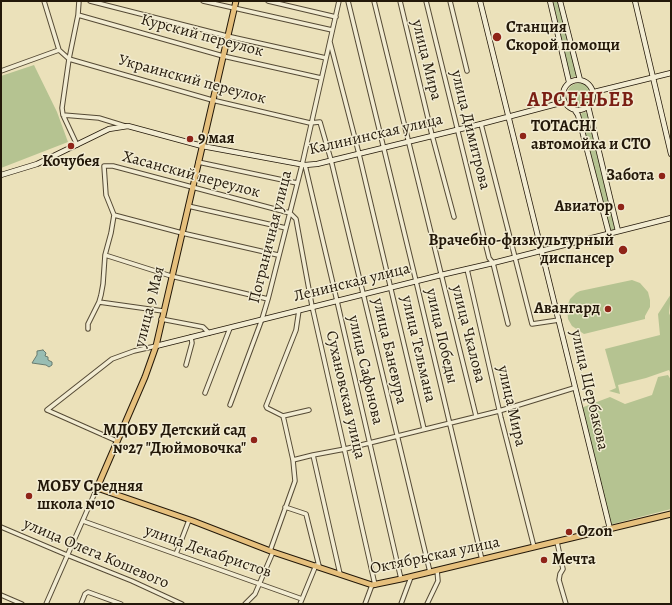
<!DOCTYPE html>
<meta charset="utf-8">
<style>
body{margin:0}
#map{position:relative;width:672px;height:605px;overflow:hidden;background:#ebe1ba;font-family:Alegreya,serif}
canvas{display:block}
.frame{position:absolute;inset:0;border:2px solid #231809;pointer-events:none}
</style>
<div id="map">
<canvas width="672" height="605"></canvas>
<div class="frame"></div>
</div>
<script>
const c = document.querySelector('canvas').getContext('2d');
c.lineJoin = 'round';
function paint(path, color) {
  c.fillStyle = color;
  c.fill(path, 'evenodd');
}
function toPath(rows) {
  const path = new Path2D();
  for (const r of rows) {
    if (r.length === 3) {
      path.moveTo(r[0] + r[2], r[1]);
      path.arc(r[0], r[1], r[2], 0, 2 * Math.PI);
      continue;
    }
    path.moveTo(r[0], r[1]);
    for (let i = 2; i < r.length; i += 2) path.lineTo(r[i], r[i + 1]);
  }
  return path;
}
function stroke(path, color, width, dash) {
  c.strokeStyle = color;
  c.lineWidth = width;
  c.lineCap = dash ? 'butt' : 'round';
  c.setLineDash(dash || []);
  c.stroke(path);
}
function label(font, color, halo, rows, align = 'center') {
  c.font = font + ' Alegreya,serif';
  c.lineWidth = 3;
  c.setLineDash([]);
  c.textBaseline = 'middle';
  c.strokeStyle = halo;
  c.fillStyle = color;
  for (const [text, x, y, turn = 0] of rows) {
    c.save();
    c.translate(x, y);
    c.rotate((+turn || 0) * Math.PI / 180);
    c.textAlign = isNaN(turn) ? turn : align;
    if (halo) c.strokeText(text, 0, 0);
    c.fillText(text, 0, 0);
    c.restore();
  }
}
const green = toPath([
 [553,1,558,1,577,76,570,78],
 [34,65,57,112,68,142,1,168,1,76],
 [579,95,12],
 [585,112,587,114,615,228,612,231,610,229,581,115,582,113],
 [632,280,640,283,648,292,650,300,650,307,645,316,645,319,584,334,572,326,568,319,567,307,570,299,576,293,580,291],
 [671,294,669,313,671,318,671,374,669,370,646,378,618,385,620,394,609,391,616,388,605,349,660,335,658,314],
 [668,375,671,380,671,509,609,525,581,408,610,397,625,404,652,395,658,377]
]);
const water = toPath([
 [43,350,46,353,45,356,48,357,48,360,52,362,52,365,49,367,46,365,32,363,37,355,37,351,43,350]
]);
const street = toPath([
 [44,1,59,50,69,59],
 [90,1,227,36,326,58],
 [203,1,332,30],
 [268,1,336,17],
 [348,1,416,281,482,560],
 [374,1,476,416],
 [400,1,432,135,454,217],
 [426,1,489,258,493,263,508,324],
 [450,1,467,71],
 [78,15,223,56,321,78],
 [330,42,359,154,424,429],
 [69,59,212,100,310,123,320,122,331,160,430,572],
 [1,71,59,50],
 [63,115,99,118,125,126],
 [481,124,532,324,559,320],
 [77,145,63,115,62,108,69,59,78,15,79,1],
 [198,162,297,183],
 [305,165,337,301,401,579],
 [188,206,286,228],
 [114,215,182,233,278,255],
 [105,255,171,276,268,299],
 [467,269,501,418,534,547],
 [99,302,163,311],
 [161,319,203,327,209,333],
 [88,329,88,324,99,302,101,295,103,284,105,255,111,233,114,215,106,195,104,166,113,166,290,213,296,219,312,306,375,585],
 [186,365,192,343,191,337],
 [205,393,230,328],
 [230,405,262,319,268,299,302,165,339,1],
 [47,410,112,359,134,351,156,346],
 [47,410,117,441],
 [283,416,309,410],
 [313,455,340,574],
 [293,460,313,455,345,449,499,411,574,388],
 [285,507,306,514,319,566],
 [83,521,302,599],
 [1,527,67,555,132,581,182,604],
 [557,542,563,569,560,574,559,580,566,604],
 [270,551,295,481,293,460,284,420,283,416,267,408,266,406,296,330,299,310],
 [176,554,189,520],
 [1,595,22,604],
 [46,604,97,488],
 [81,604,85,594,88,592,121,604],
 [245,604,255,594,273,552],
 [300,604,316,565],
 [365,604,372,585],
 [401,604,411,577],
 [427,604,438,581,437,570]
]);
const secondary = toPath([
 [480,1,610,529],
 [550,1,569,82],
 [560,1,580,80],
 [635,1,671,154],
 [578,95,15],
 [594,92,671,73],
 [588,106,618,231],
 [574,109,578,115,609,234],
 [1,175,37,164,109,129,128,126,202,146,305,165,317,164,481,124,564,102],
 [156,346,441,275,493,263,671,218]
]);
const primary = toPath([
 [236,1,156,346,145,377,97,488,193,521,273,552,372,585,401,579,671,514]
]);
const markers = [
 [497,37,5,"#8f2418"],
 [523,136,4,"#8f2418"],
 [190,139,4,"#8f2418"],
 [71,146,4,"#8f2418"],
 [662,176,4,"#8f2418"],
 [621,207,4,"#8f2418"],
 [623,250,5,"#8f2418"],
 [608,309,4,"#8f2418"],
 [254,440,4,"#8f2418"],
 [29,496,4,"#8f2418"],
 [569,532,4,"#8f2418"],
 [544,560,4,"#8f2418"]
];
const poiNames = [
 ["Станция",506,28],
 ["Скорой помощи",506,46],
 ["TOTACHI",531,127],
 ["автомойка и СТО",531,145],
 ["9 мая",198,139],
 ["Кочубея",71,162,"center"],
 ["Забота",654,176,"right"],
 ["Авиатор",613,207,"right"],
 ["Врачебно-физкультурный",614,241,"right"],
 ["диспансер",614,259,"right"],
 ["Авангард",600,309,"right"],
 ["МДОБУ Детский сад",246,431,"right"],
 ["№27 \"Дюймовочка\"",246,449,"right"],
 ["МОБУ Средняя",37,487],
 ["школа №10",37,505],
 ["Ozon",577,532],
 ["Мечта",552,560]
];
const streetNames = [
 ["Курский переулок",202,36,15],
 ["улица Мира",426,60,76],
 ["Украинский переулок",192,80,15],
 ["улица Димитрова",470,130,76],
 ["Калининская улица",376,135,-13],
 ["Хасанский переулок",191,175,15],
 ["Пограничная улица",271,237,-76],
 ["Ленинская улица",352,283,-14],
 ["улица 9 Мая",150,307,-76],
 ["улица Чкалова",468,334,76],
 ["улица Победы",441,336,77],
 ["улица Тельмана",418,349,77],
 ["улица Баневура",389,351,77],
 ["улица Сафонова",365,370,77],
 ["улица Щербакова",589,390,77],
 ["Сухановская улица",345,395,77],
 ["улица Мира",511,406,77],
 ["улица Декабристов",208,552,19],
 ["улица Олега Кошевого",96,554,23],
 ["Октябрьская улица",435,556,-12]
];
const districtNames = [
 ["АРСЕНЬЕВ",581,101]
];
paint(green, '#b5c391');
paint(water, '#98bdb3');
stroke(water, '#697b6f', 1);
stroke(street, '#554a35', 5.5);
stroke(secondary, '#231809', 6);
stroke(primary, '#231809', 7);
stroke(street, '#f2ecd2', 3.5);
stroke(secondary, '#f2ecd2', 4.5);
stroke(primary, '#e6c07d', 5);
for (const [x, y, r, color] of markers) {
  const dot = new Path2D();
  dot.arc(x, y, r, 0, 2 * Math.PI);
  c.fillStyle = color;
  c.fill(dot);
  stroke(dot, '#f2ecd2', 1.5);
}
label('bold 16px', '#231809', '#f2ecd2', poiNames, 'left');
label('16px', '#231809', '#f2ecd2', streetNames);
c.letterSpacing = '1px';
label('bold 20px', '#7a1f14', '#f2ecd2', districtNames);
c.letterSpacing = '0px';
</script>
